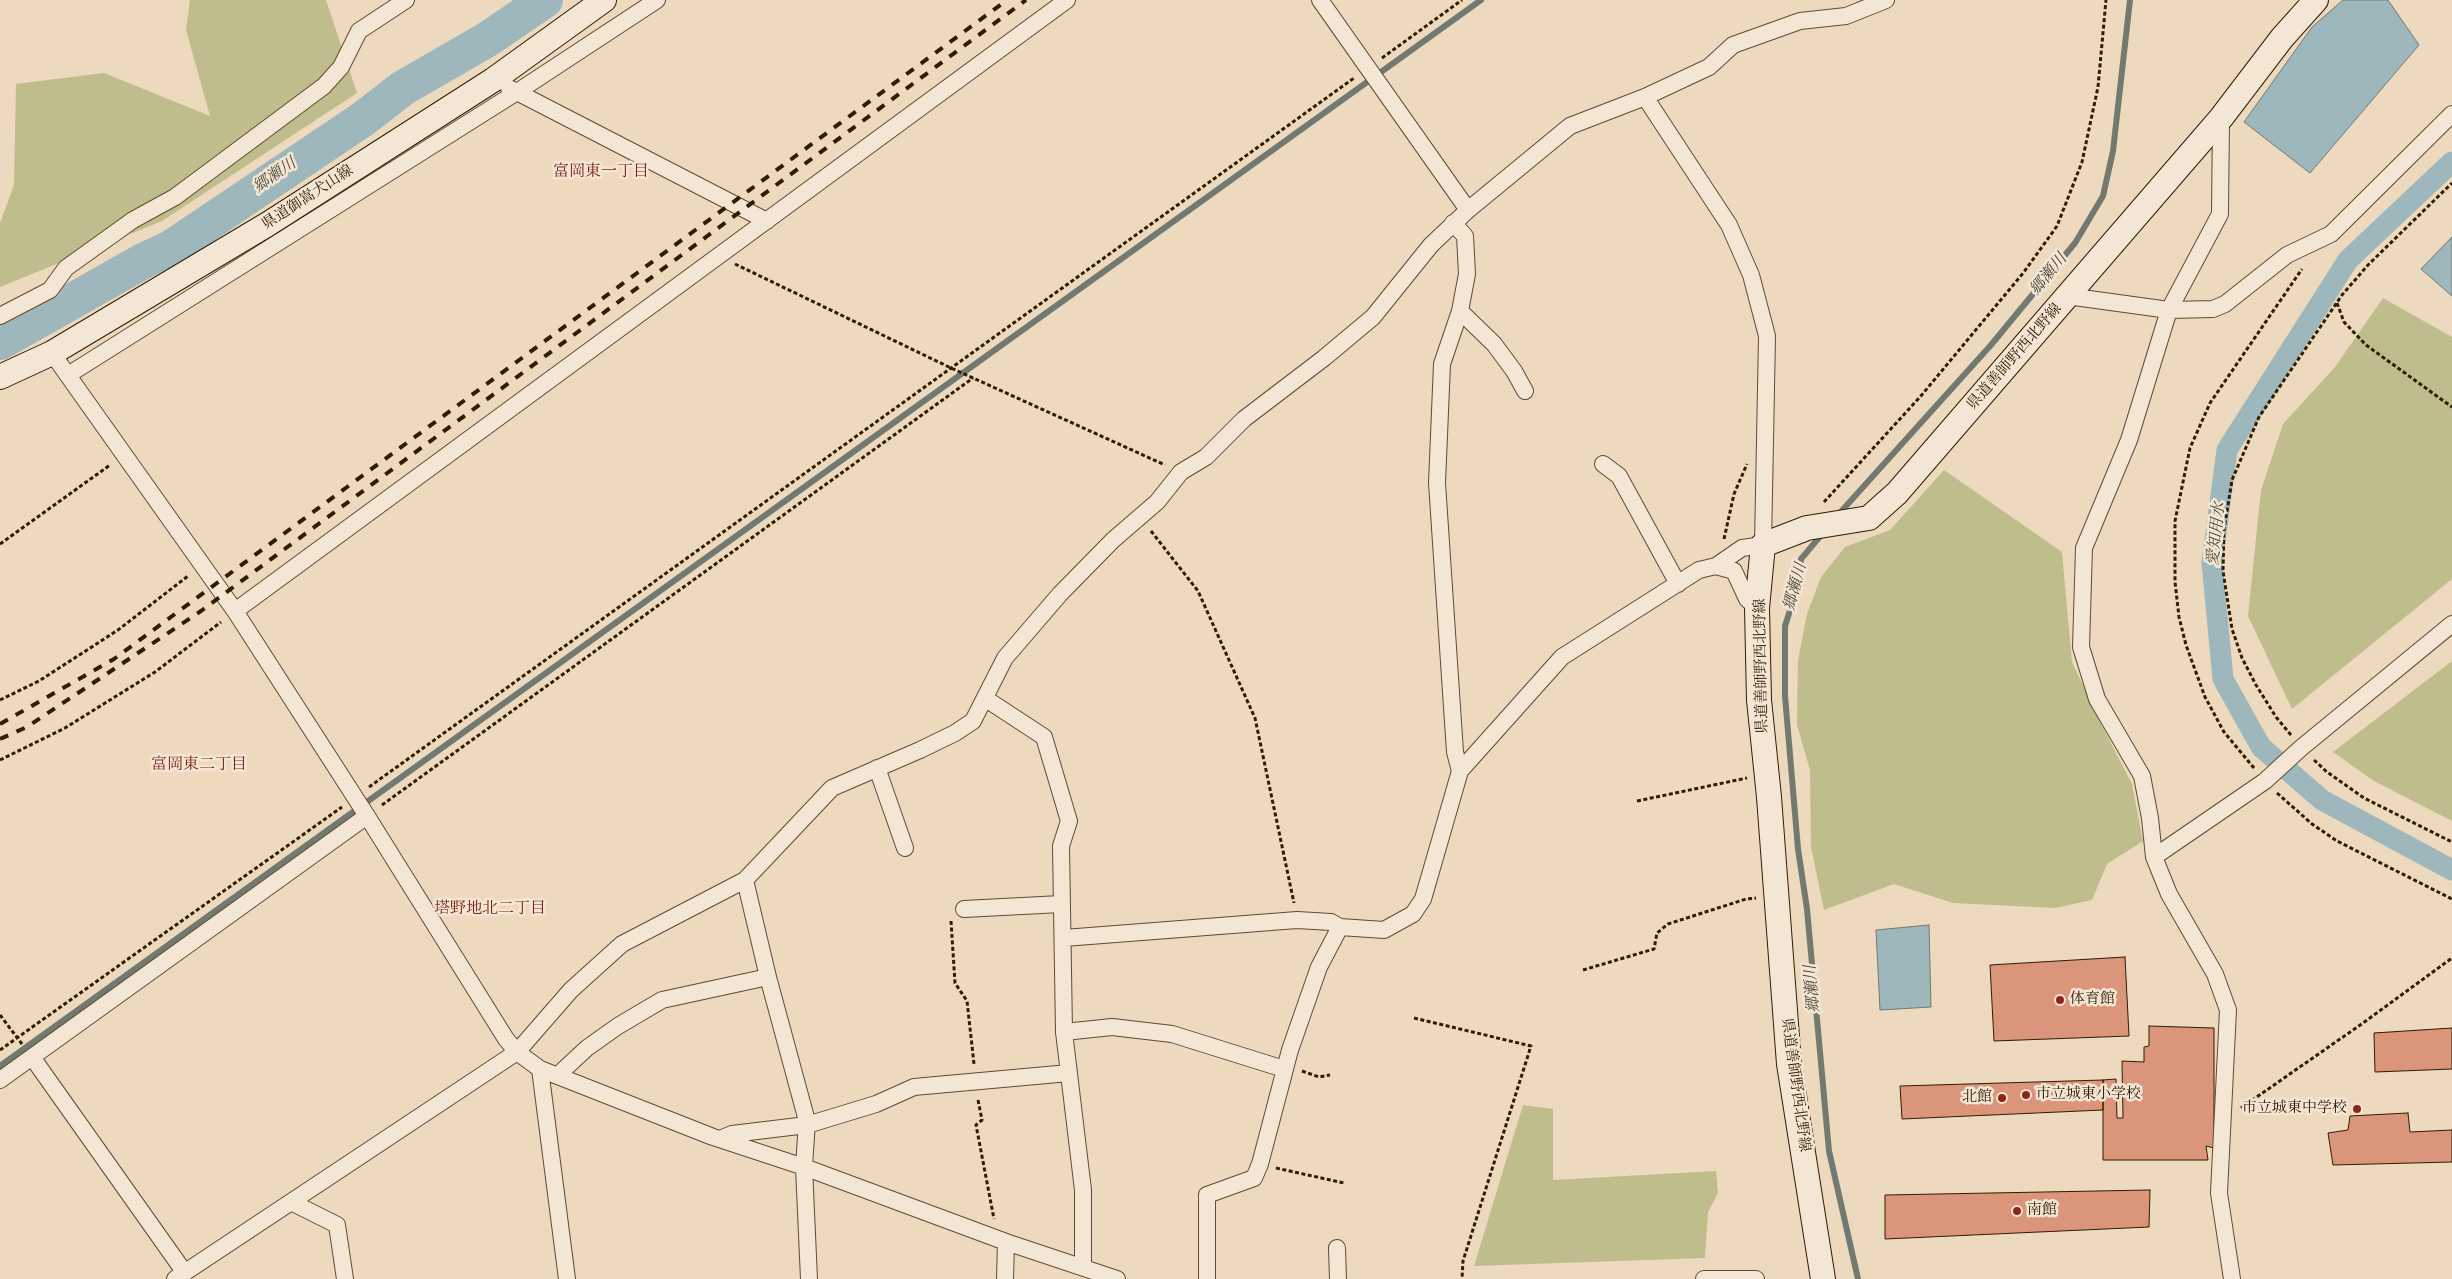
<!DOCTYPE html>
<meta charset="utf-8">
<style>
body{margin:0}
canvas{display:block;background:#edd9bd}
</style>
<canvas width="2452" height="1279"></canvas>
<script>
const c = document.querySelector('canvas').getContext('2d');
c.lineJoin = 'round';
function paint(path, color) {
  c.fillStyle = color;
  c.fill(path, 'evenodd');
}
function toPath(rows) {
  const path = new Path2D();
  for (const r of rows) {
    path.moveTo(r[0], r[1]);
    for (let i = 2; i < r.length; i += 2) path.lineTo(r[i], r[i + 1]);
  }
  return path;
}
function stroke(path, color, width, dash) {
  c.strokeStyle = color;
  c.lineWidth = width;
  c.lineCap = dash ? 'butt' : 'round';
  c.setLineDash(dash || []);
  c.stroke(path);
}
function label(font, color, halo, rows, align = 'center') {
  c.font = font + ' Cardo,"Noto Serif JP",serif';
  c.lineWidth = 5;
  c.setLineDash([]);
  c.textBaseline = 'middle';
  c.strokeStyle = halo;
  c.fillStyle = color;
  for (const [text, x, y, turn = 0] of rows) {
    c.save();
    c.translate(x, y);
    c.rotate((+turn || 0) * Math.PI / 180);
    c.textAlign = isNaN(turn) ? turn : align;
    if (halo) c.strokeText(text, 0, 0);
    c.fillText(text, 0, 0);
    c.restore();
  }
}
const green = toPath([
 [190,0,326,0,357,93,162,221,0,287,0,223,14,185,16,84,104,73,210,116,186,30],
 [2383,298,2452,337,2452,579,2292,709,2248,616,2261,490,2283,424,2335,367],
 [1944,470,2062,552,2072,662,2102,726,2132,784,2143,841,2107,864,2092,900,2055,908,1953,903,1894,884,1824,910,1811,847,1810,770,1797,725,1798,661,1807,614,1821,577,1845,547,1890,530],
 [2452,661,2452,821,2374,781,2333,752],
 [1523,1105,1553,1109,1553,1180,1716,1171,1718,1193,1708,1212,1705,1258,1474,1266]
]);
const water = toPath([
 [2343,0,2388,0,2419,45,2310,173,2244,122,2312,27,2343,0],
 [2452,237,2452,296,2421,269,2452,237],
 [1929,925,1931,1007,1880,1010,1876,930,1929,925]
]);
const stream = toPath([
 [1837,516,1991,345,2075,243,2103,196,2113,151,2130,0],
 [1823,533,1801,559,1797,588,1785,626,1785,696,1798,849,1807,909,1829,1151,1858,1279],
 [0,1066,1481,0]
]);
const canal = toPath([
 [2452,162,2348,260,2227,450,2212,563,2223,679,2261,747,2322,800,2452,870]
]);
const river = toPath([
 [0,342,145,260,171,248,363,119,403,88,488,39,545,0]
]);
const building = toPath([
 [2125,957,2129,1036,1994,1041,1990,965,2125,957],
 [2149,1026,2214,1028,2214,1148,2206,1146,2208,1160,2103,1160,2103,1080,2116,1079,2117,1118,2123,1118,2122,1061,2144,1062,2144,1047,2149,1046,2149,1026],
 [2452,1028,2452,1069,2375,1072,2374,1033,2452,1028],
 [2103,1080,2103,1110,1902,1119,1900,1086,2103,1080],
 [2408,1113,2410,1132,2452,1130,2452,1162,2333,1165,2328,1133,2348,1130,2350,1116,2408,1113],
 [2150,1190,2149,1227,1885,1239,1885,1195,2150,1190]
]);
const path = toPath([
 [1382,58,1462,0],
 [735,264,951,368,1165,465],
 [2337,303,2344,322,2366,345,2452,407],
 [1824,502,1920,397,2024,272,2057,226,2082,162,2098,87,2106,0],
 [1151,531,1198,591,1255,718,1294,903],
 [1724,539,1734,494,1747,464],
 [0,544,110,465],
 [0,700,39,681,118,630,188,576],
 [2291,735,2276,717,2256,685,2242,658,2232,629,2223,571,2224,530,2232,480,2259,417,2342,295,2368,265,2452,183],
 [0,760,65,728,155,672,221,622],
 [2314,760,2327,772,2364,798,2452,842],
 [2254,768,2224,732,2205,697,2186,645,2179,617,2175,582,2175,521,2190,448,2210,403,2302,269],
 [369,787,1354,78],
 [2277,793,2312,824,2337,841,2452,899],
 [1637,801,1747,778],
 [382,805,973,378],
 [951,921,955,983,967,1001,974,1064],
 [1583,970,1654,949,1657,933,1668,924,1746,899,1756,898],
 [0,1015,22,1044],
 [1414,1018,1531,1046,1463,1261,1462,1279],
 [0,1050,342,807],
 [1302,1071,1319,1077,1330,1075],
 [978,1100,982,1120,976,1125,994,1219],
 [2241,1108,2363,1023,2452,958],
 [1276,1168,1344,1183]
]);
const minor = toPath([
 [1320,0,1468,210],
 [509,88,767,221],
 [2221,118,2220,214,2169,310,2129,440,2084,548,2081,647,2097,699,2142,776,2150,818,2154,857,2169,894,2215,974,2228,1010,2219,1193,2232,1279],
 [1453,223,1465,236,1467,274,1460,311,1442,364,1437,483,1455,752,1460,771],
 [2067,296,2169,310,2213,309,2225,304,2287,255,2331,234,2452,114],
 [1460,311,1494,344,1514,371,1525,391],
 [0,316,50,290,66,268,133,220,175,197,324,86,341,67,359,31,406,0],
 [52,353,235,611,367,816,506,1039,517,1052,540,1069,713,1137,804,1167,1006,1242,1117,1279],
 [68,375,517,92,657,0],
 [1603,464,1619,476,1678,584],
 [1716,566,1734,571,1747,599,1757,608],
 [235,611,1067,0],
 [986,699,1044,737,1069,821,1061,846,1064,1032,1083,1190,1083,1267],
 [877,768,905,848],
 [2154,857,2265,781,2301,748,2452,624],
 [745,880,768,977,807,1121,804,1167,809,1279],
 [964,909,1061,904],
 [1064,938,1297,920,1331,922,1340,927],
 [1064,1032,1112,1027,1172,1034,1284,1069],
 [32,1057,185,1273],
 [540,1069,567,1279],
 [559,1074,587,1048,618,1026,662,1000,768,977],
 [0,1080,367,816],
 [720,1139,732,1134,807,1125,876,1104,914,1087,1069,1073],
 [291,1202,337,1225,345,1279],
 [1337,1248,1338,1279],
 [175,1279,517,1052,571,990,622,944,745,880,832,788,920,750,955,733,973,721,1005,658,1060,594,1113,540,1157,502,1181,472,1206,457,1244,419,1324,358,1373,317,1431,245,1468,210,1570,126,1645,97,1709,67,1733,45,1800,21,1846,16,1886,0],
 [1005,1279,1006,1242],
 [1207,1279,1207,1195,1254,1178,1260,1164,1290,1050,1319,967,1340,927,1384,930,1413,914,1423,899,1460,771,1562,657,1699,570,1716,566,1742,548,1763,545,1767,336,1751,275,1729,225,1645,97],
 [1704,1279,1756,1279]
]);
const secondary = toPath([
 [0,377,52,353,268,224,493,80,604,0],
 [1823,1279,1789,1064,1769,797,1759,700,1757,608,1763,545,1807,528,1869,518,1897,493,2221,118,2282,38,2316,0]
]);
const rail = toPath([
 [0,724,114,659,1007,0],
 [0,739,27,727,201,611,1026,0]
]);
const markers = [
 [2060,1000,5,"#8f2418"],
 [2026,1095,5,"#8f2418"],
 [2002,1098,5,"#8f2418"],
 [2357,1109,5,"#8f2418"],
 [2017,1211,5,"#8f2418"]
];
const streetNames = [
 ["県道御嵩犬山線",308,198,-33],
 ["県道善師野西北野線",2015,357,-49],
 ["県道善師野西北野線",1762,666,-91],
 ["県道善師野西北野線",1795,1085,82]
];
const poiNames = [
 ["体育館",2070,1000],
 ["市立城東小学校",2036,1095],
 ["北館",1992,1098,"right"],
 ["市立城東中学校",2347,1109,"right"],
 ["南館",2027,1211]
];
const neighbourhoodNames = [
 ["富岡東一丁目",601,172],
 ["富岡東二丁目",199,765],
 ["塔野地北二丁目",490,909]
];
const waterNames = [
 ["郷瀬川",275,176,-35],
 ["郷瀬川",2049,275,-51],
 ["愛知用水",2217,534,-84],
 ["郷瀬川",1796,587,-75],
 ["郷瀬川",1813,989,-95]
];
paint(green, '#bfbd8c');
paint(water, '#9eb7bc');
stroke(water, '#727971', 1);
stroke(stream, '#727971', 6);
stroke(canal, '#9eb7bc', 21);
stroke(river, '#9eb7bc', 36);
paint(building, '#db957b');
stroke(building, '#301c01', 1);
stroke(minor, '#5f4b30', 18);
stroke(secondary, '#301c01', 26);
stroke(path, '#301c01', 3, [4, 2.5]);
stroke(minor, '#f3e6d4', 16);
stroke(secondary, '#f3e6d4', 24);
stroke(rail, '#301c01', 4, [9, 9]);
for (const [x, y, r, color] of markers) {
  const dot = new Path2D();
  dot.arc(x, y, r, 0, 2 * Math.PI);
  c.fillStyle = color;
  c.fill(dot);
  stroke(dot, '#f3e6d4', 2);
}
label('15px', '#301c01', '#f3e6d4', streetNames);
label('15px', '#301c01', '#f3e6d4', poiNames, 'left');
label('16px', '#7a1f14', '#f3e6d4', neighbourhoodNames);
label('italic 16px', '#514a39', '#f3e6d4', waterNames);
</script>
